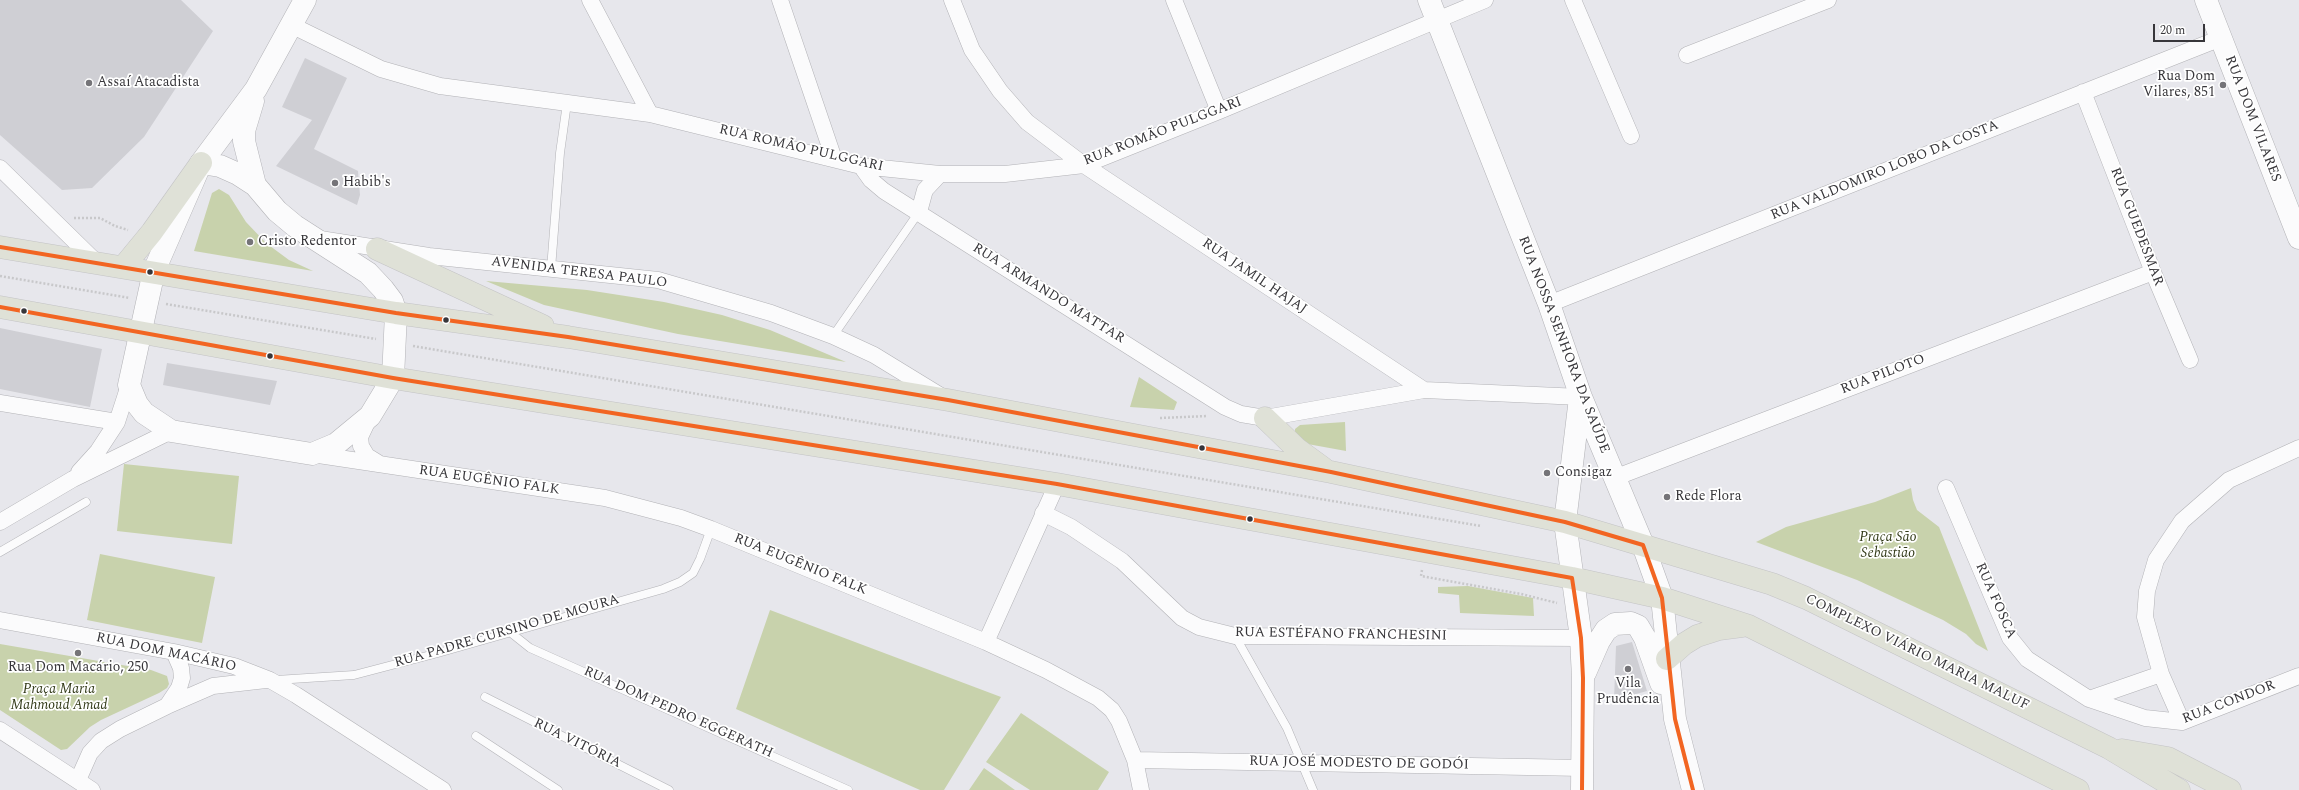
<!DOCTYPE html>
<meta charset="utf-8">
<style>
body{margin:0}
#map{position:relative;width:2299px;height:790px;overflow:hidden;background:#e7e7ec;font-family:Spectral,serif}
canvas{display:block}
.scale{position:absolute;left:2153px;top:24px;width:52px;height:18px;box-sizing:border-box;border:2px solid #37363a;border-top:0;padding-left:5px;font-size:12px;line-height:14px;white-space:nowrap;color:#37363a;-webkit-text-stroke:3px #fff;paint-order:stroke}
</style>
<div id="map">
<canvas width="2299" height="790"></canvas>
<div class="scale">20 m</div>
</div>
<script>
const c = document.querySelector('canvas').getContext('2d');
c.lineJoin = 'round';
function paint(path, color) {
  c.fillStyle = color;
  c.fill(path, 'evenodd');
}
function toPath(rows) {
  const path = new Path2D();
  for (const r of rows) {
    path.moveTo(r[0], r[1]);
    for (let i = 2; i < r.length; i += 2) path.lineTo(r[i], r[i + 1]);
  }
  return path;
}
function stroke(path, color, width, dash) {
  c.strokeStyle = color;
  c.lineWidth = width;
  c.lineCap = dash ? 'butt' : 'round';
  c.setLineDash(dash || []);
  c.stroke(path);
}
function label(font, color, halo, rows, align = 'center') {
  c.font = font + ' Spectral,serif';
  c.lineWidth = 3.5;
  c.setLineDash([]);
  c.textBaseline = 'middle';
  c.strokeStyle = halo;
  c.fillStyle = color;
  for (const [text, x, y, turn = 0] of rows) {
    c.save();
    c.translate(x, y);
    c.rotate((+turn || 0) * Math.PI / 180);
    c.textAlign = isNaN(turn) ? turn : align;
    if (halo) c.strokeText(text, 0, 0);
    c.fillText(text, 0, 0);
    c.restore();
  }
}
const green = toPath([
 [219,189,229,195,246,222,266,243,289,260,313,271,194,251,212,193],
 [486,281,587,290,664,302,722,315,770,330,846,362,678,334,544,305],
 [1139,377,1177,402,1174,410,1130,407],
 [1345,422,1346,451,1302,443,1295,434,1295,429,1300,425],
 [124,464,239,476,232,544,117,531],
 [1911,488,1913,500,1917,510,1939,527,1988,651,1976,644,1966,634,1943,620,1857,580,1756,542,1786,527,1875,502],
 [100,554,215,577,202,643,87,620],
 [1468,586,1533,598,1534,616,1460,613,1459,595,1438,593,1438,587],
 [770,610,1001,697,944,790,920,790,736,709],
 [0,644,151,670,167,676,169,684,167,688,159,693,101,720,90,727,67,749,61,750,0,710],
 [1021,713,1109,772,1098,790,1030,790,986,762],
 [984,768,1015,790,969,790]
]);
const building = toPath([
 [0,0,181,0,213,31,144,137,92,188,62,190,0,135],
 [305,58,347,78,314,149,358,171,360,195,357,205,276,166,312,120,282,107],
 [0,328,102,349,90,407,0,389],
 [167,363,277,381,270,405,163,385],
 [1632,642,1647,691,1614,700,1616,646]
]);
const path = toPath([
 [74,218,100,218,115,226,128,230],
 [0,276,130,298],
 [166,304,376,339],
 [413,346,1481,526],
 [1160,418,1207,416],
 [1422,570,1421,576,1521,594,1557,603]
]);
const lane = toPath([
 [551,269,560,153,567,103],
 [833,336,919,212],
 [0,552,86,502],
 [510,632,530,648,848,790],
 [1235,636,1287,728,1313,790],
 [276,680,354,675,438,653,663,589,680,582,693,573,700,559,711,529],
 [485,697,669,790],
 [476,736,558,790]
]);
const street = toPath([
 [590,0,650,114],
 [780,0,834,159],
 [952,0,972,50,1000,91,1027,122,1084,165,1424,390],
 [1174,0,1219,111],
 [1573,0,1631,136],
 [291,25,381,69,440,86,650,114,861,166,940,174,1005,174,1084,165,1219,111,1485,0],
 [1687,55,1828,0],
 [2083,92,2153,272,2190,360],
 [861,166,871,180,884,191,1225,407,1241,414,1265,418,1424,390,1581,397],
 [0,168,95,261],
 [919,212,925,190,940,174],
 [320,239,429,256,658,280,771,313,833,336,874,355,941,396],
 [1549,304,2221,38],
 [0,403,117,422],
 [369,418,360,437,361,446,367,456,380,464],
 [312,454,605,498,681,518,711,529,986,642,1046,670,1098,698,1112,710,1119,721,1135,760,1141,790],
 [79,472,98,451,117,422,129,385],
 [1614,478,2153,272],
 [1946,488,2010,638,2027,659,2089,699,2145,718,2182,722,2299,676],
 [1043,513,1071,527,1122,561,1182,618,1199,627,1235,636,1581,638],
 [0,522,73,479,171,431],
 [0,620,174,652,234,666,270,680,296,695,443,790],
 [986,642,1057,484],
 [2089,699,2161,674],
 [167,706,179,688,182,678,181,668,174,652],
 [2182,722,2161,674,2145,617,2147,591,2156,560,2182,521,2229,480,2299,448],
 [0,730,92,790],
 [1135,760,1583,768],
 [78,780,90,753,101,741,120,729,167,706,213,686,266,680]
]);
const secondary = toPath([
 [1429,0,1549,304,1581,397,1643,545,1662,598,1675,719,1693,790],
 [2206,0,2299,238],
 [253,101,244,131,244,141,255,185],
 [201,163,220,166,238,174,255,185,277,211,295,226,368,273,383,289,392,301,396,313,393,378,370,416,336,444,312,454,171,431,144,413,137,404,129,385,154,271,201,163,256,89,305,0],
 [1580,398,1565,522,1581,638,1583,678,1582,790],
 [1585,673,1599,641,1606,630,1615,624,1631,623,1638,626,1645,638,1661,683]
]);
const highway = toPath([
 [0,247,396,313,568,337,948,400,1331,472,1565,522,1772,584,1806,598,2109,748,2179,790],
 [377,249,543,326],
 [124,266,152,232,201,163],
 [0,307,393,378,1057,484,1572,578,1662,598,1749,626,2078,790],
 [1265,418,1297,449,1323,468],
 [1667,659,1684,644,1697,636,1719,629,1742,626],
 [2122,750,2168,758,2230,790]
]);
const bus1 = toPath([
 [0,247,396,313,568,337,948,400,1331,472,1565,522,1643,545,1662,598,1675,719,1693,790],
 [0,307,393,378,1057,484,1572,578,1581,638,1583,678,1582,790]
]);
const markers = [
 [89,83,4,"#757478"],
 [2223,85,4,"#757478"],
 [335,183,4,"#757478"],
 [250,242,4,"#757478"],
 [150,272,3.5,"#37363a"],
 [24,311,3.5,"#37363a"],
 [446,320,3.5,"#37363a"],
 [270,356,3.5,"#37363a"],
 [1202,448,3.5,"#37363a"],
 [1547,473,4,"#757478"],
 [1667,497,4,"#757478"],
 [1250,519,3.5,"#37363a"],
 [78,653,4,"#757478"],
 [1628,669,4,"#757478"]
];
const poiNames = [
 ["Rua Dom",2215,77,"right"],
 ["Vilares, 851",2215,93,"right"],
 ["Assaí Atacadista",97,83],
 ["Habib's",343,183],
 ["Cristo Redentor",258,242],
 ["Consigaz",1555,473],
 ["Rede Flora",1675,497],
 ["Rua Dom Macário, 250",78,668,"center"],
 ["Vila",1628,684,"center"],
 ["Prudência",1628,700,"center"]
];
const streetNames = [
 ["RUA DOM VILARES",2252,119,69],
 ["RUA ROMÃO PULGGARI",1163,132,-21],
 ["RUA ROMÃO PULGGARI",801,149,13],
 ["RUA VALDOMIRO LOBO DA COSTA",1885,171,-22],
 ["RUA GUEDESMAR",2136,227,69],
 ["AVENIDA TERESA PAULO",579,273,7],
 ["RUA JAMIL HAJAJ",1254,277,34],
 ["RUA ARMANDO MATTAR",1048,294,32],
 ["RUA NOSSA SENHORA DA SAÚDE",1563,345,69],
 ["RUA PILOTO",1883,375,-21],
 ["RUA EUGÊNIO FALK",489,481,8],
 ["RUA EUGÊNIO FALK",800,565,22],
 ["RUA FOSCA",1995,601,66],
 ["RUA PADRE CURSINO DE MOURA",507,632,-16],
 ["RUA ESTÉFANO FRANCHESINI",1341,635,1],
 ["RUA DOM MACÁRIO",166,653,12],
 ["COMPLEXO VIÁRIO MARIA MALUF",1917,653,26],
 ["RUA CONDOR",2229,703,-21],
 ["RUA DOM PEDRO EGGERATH",678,713,24],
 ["RUA VITÓRIA",577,744,26],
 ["RUA JOSÉ MODESTO DE GODÓI",1359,764,1]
];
const parkNames = [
 ["Praça São",1888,538],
 ["Sebastião",1888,554],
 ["Praça Maria",59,690],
 ["Mahmoud Amad",59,706]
];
paint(green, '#c8d2ac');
paint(building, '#cfcfd4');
stroke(lane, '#b2b2b6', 9);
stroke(street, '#b2b2b6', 17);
stroke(secondary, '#b2b2b6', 23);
stroke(highway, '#c3c3c5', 23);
stroke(path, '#c8c8ca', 2.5, [2, 2]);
stroke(lane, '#fbfbfc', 8);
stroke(street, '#fbfbfc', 16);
stroke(secondary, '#fbfbfc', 22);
stroke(highway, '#dfe1d7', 22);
stroke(bus1, '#f26522', 4);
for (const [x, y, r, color] of markers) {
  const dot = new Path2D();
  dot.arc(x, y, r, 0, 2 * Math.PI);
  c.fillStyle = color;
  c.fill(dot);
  stroke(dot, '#fff', 1.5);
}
label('14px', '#37363a', '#fff', poiNames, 'left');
label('14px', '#37363a', '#fff', streetNames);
label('italic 14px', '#323a18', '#fff', parkNames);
</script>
